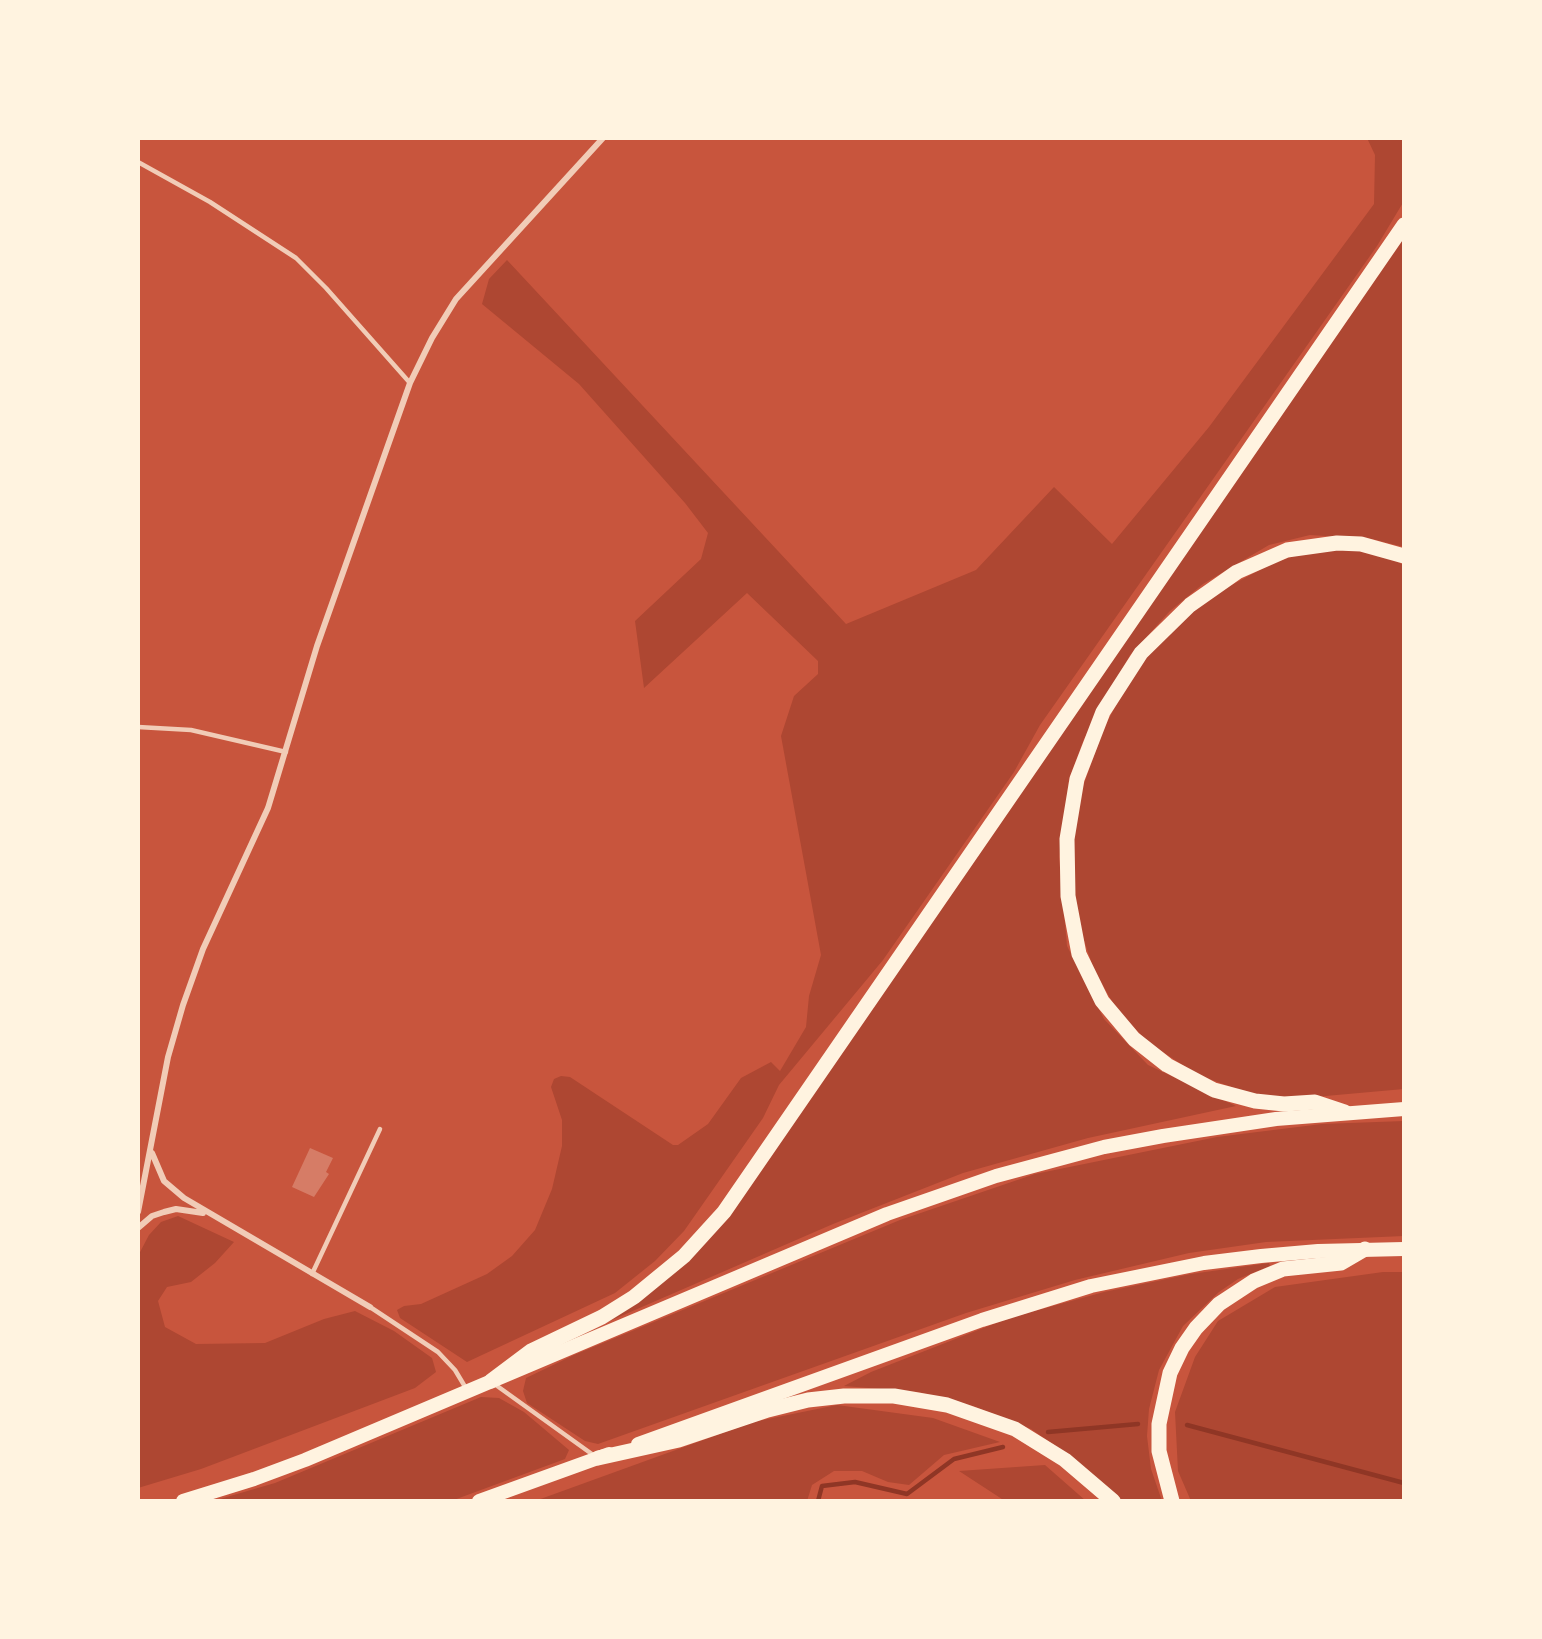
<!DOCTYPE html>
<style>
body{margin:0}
#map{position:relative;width:1542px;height:1639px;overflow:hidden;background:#c8553d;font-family:"PT Sans Narrow",sans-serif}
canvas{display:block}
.frame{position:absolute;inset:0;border:140px solid #fff3e0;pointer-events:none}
</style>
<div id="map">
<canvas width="1542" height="1639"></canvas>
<div class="frame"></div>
</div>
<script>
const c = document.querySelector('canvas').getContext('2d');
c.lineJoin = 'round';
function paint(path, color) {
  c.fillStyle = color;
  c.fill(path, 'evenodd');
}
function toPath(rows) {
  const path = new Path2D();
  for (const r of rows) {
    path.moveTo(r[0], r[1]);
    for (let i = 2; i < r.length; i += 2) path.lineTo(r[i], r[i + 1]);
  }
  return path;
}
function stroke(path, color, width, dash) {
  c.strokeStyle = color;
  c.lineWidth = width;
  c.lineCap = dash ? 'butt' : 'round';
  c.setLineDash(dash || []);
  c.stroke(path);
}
const green = toPath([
 [1367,138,1404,138,1404,201,1377,246,1040,725,1014,772,883,960,779,1085,763,1118,684,1231,655,1261,615,1293,467,1362,400,1318,397,1310,404,1306,421,1304,487,1274,512,1256,535,1230,552,1189,562,1146,562,1120,551,1087,554,1079,561,1076,570,1077,673,1145,678,1145,708,1124,741,1078,771,1062,780,1071,806,1027,809,996,821,955,781,736,794,696,818,674,818,661,747,593,644,688,635,621,701,559,708,533,685,503,579,384,482,304,489,279,507,260,846,624,976,570,1054,487,1112,544,1209,427,1374,204,1375,155],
 [1404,235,1404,547,1372,539,1310,535,1269,545,1203,584,1170,611,1130,655,1084,739,1069,779,1059,857,1067,946,1104,1019,1148,1065,1236,1106,1088,1138,963,1173,833,1224,605,1323,696,1251],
 [1339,547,1385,556,1404,565,1404,1089,1303,1098,1254,1095,1198,1075,1149,1043,1117,1010,1094,970,1077,919,1072,871,1074,836,1081,792,1104,728,1131,677,1167,632,1209,597,1273,563,1306,552],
 [1404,1121,1404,1236,1266,1242,1189,1253,1075,1280,966,1313,598,1444,585,1441,527,1403,523,1391,526,1378,574,1355,900,1220,1035,1174,1217,1137,1322,1124],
 [178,1216,234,1242,215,1263,191,1282,167,1287,158,1301,165,1327,196,1344,265,1343,324,1319,355,1311,394,1331,432,1358,436,1372,415,1388,201,1469,138,1488,138,1256,149,1235,161,1222],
 [1269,1263,1270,1266,1238,1279,1219,1292,1183,1326,1159,1370,1149,1409,1147,1436,1151,1469,1162,1501,1123,1501,1073,1458,1031,1429,973,1406,918,1392,844,1386,871,1372,1009,1318,1104,1292,1191,1274],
 [1383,1272,1404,1272,1404,1501,1191,1501,1178,1471,1175,1412,1195,1357,1218,1321,1275,1287],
 [481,1397,499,1398,524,1412,569,1450,565,1459,451,1501,213,1501,275,1483],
 [837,1405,933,1418,1000,1442,944,1455,909,1485,888,1482,862,1471,834,1471,812,1485,807,1501,535,1501,753,1422],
 [1045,1465,1086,1501,1005,1501,959,1471]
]);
const stream = toPath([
 [1187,1425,1404,1483],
 [1048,1432,1138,1424],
 [818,1501,822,1486,855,1482,907,1494,954,1459,1003,1447]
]);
const building = toPath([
 [310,1148,333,1158,326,1172,329,1174,314,1197,292,1187]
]);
const service = toPath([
 [138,162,210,202,296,258,326,288,410,383],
 [138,727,191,730,286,752],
 [312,1274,380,1129],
 [370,1307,438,1352,455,1370,467,1390],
 [493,1383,596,1457]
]);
const minor = toPath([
 [152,1153,164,1181,184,1198,370,1307],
 [138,1212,168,1057,183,1005,203,949,268,808,317,646,410,383,432,338,456,299,603,138],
 [138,1228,152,1216,164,1212,176,1209,203,1213]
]);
const trunk = toPath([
 [638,1444,982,1320,1091,1286,1204,1263,1261,1256,1318,1251,1404,1249],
 [183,1501,254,1479,305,1460,887,1214,996,1176,1104,1147,1163,1136,1276,1119,1404,1109],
 [479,1501,609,1454]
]);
const motorway = toPath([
 [1345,1112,1315,1102,1284,1104,1255,1101,1214,1090,1167,1065,1134,1039,1102,1001,1079,954,1068,896,1067,839,1077,779,1103,712,1141,653,1190,605,1237,572,1287,550,1337,543,1361,544,1404,556],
 [491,1381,531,1351,602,1317,634,1297,684,1256,724,1212,1404,225],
 [598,1458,679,1440,768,1410,808,1400,844,1396,894,1396,947,1405,1015,1429,1065,1460,1113,1501],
 [1172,1501,1159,1451,1159,1424,1170,1373,1182,1348,1196,1328,1219,1304,1254,1281,1283,1269,1341,1263,1365,1249]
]);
paint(green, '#ae4732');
stroke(stream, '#8f3625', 4.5);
paint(building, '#d67c66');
stroke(service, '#f1ccb7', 4.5);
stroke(minor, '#f1ccb7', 6);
stroke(trunk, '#fff3e0', 14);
stroke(motorway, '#fff3e0', 15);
</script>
